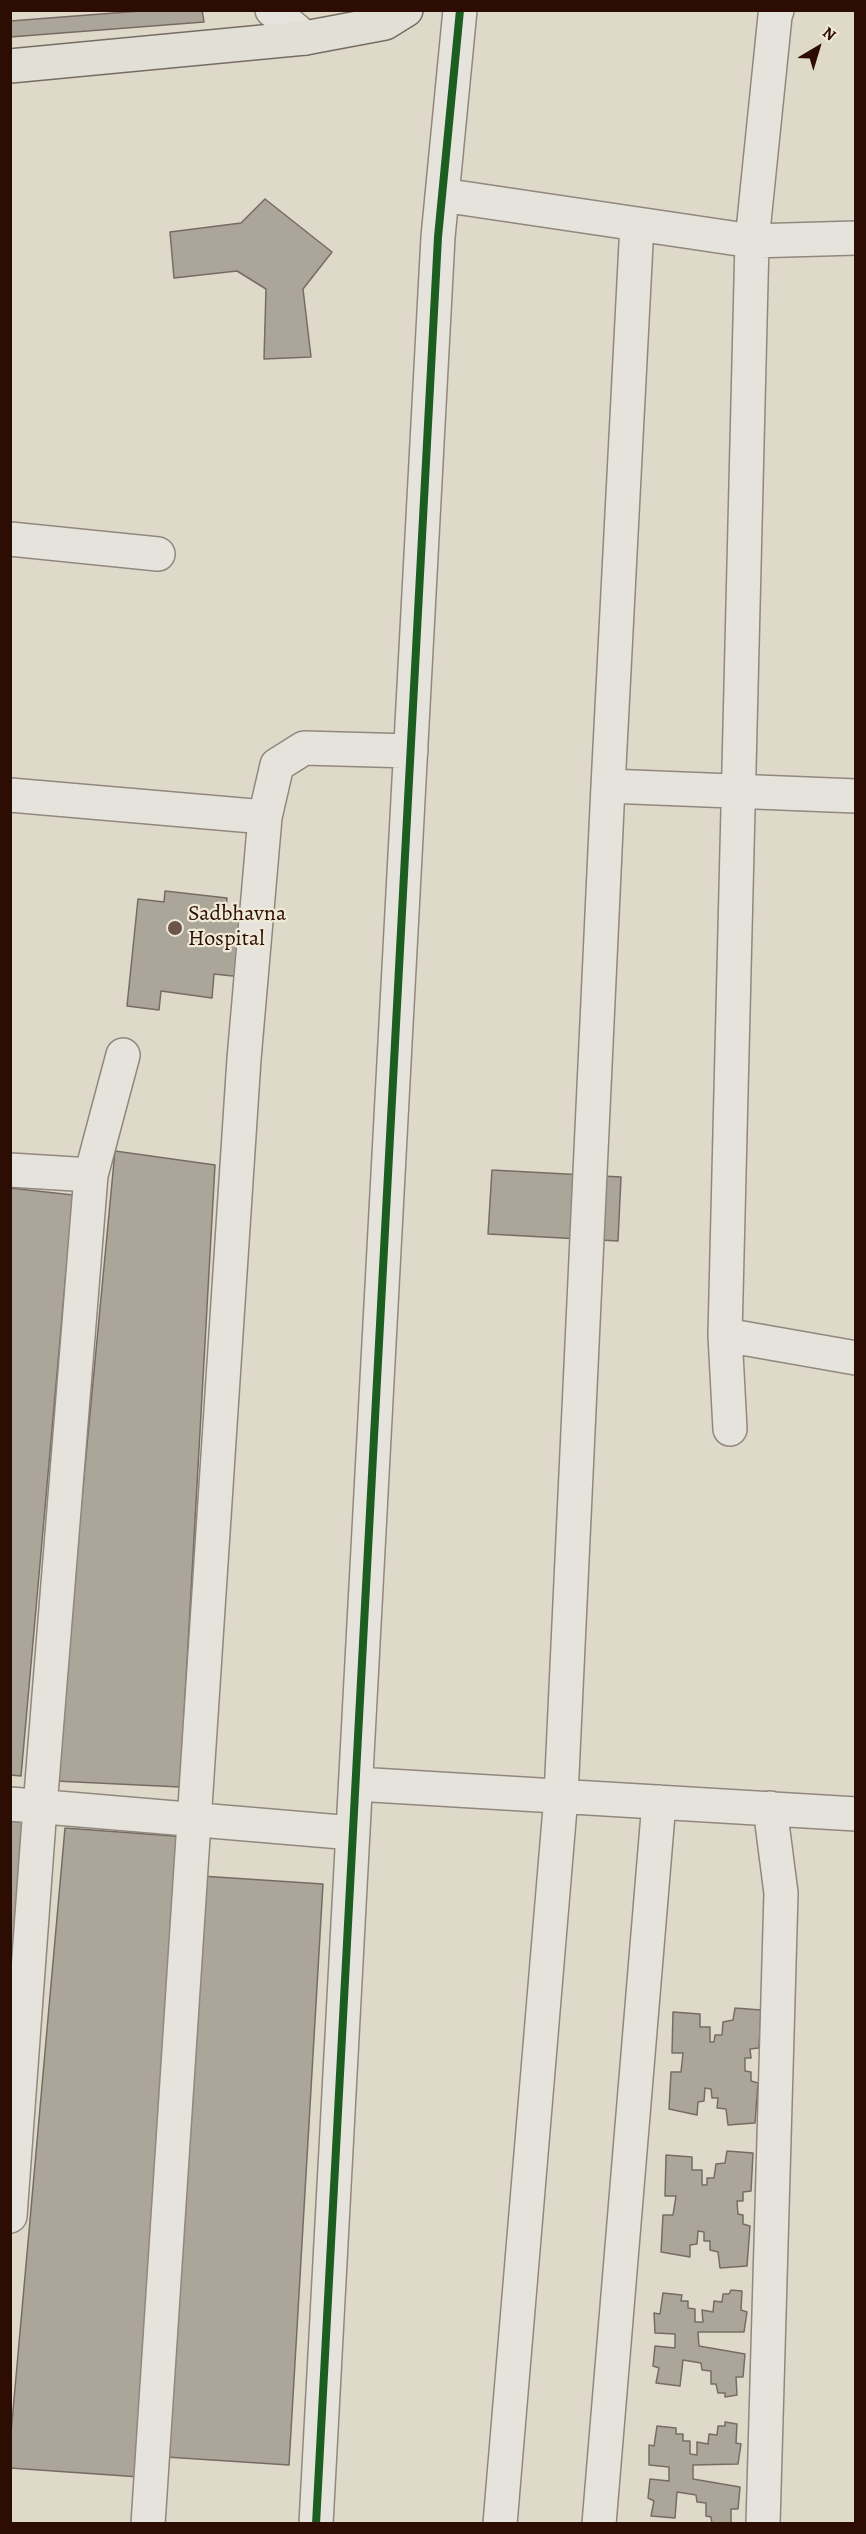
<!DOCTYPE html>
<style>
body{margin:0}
#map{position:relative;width:866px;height:2534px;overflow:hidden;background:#dfd9ca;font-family:Alegreya,serif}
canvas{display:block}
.frame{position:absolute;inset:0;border:12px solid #2d0d03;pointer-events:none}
.north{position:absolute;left:788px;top:18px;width:60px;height:60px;-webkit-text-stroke:4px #efe9d7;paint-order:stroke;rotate:38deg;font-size:16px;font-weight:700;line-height:24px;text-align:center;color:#2d0d03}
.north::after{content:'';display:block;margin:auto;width:21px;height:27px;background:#2d0d03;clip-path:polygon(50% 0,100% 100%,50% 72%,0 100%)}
</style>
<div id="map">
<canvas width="866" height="2534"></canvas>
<div class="frame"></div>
<div class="north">N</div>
</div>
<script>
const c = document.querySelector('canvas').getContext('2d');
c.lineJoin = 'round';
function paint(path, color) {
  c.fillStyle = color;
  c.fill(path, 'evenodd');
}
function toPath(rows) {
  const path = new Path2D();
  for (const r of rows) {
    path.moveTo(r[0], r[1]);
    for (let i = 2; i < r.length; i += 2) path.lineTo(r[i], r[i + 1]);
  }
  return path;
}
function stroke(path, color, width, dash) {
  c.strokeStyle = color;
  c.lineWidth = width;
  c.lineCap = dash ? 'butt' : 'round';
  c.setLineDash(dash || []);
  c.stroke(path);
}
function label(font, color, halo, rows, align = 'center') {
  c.font = font + ' Alegreya,serif';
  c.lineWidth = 4.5;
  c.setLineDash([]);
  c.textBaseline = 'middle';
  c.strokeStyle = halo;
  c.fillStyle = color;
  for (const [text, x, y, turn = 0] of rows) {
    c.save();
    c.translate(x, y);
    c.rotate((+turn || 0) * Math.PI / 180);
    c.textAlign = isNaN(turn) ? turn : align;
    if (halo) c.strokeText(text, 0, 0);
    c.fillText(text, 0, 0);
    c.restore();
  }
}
const building = toPath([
 [153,10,202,10,204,22,10,37,10,21,153,10],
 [265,199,332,252,303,289,311,357,264,359,266,289,237,271,174,278,170,232,241,223,265,199],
 [165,891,227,898,226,909,248,912,242,977,214,974,212,998,161,991,159,1010,127,1006,138,899,164,902,165,891],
 [115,1151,215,1165,180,1787,55,1781,115,1151],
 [492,1170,621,1177,618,1241,488,1234,492,1170],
 [10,1188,73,1195,21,1776,10,1775,10,1188],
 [10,1821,23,1822,10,2018,10,1821],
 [65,1828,187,1837,140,2477,10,2468,10,2444,65,1828],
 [201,1876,323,1884,289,2465,166,2457,201,1876],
 [735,2008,761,2010,759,2048,750,2049,751,2058,745,2058,745,2071,751,2072,751,2081,758,2083,755,2123,728,2125,726,2109,717,2108,718,2098,712,2098,711,2089,705,2088,704,2101,698,2102,697,2115,669,2109,671,2072,681,2072,683,2053,672,2053,673,2012,700,2014,700,2027,710,2027,710,2042,714,2042,715,2035,722,2035,723,2022,733,2020,735,2008],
 [727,2151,753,2153,751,2191,743,2192,743,2201,737,2201,738,2214,743,2215,743,2224,750,2226,747,2266,720,2268,718,2252,710,2250,710,2241,704,2241,704,2232,698,2231,697,2244,690,2245,690,2257,661,2252,663,2215,673,2215,676,2196,665,2196,666,2155,692,2157,692,2170,702,2170,702,2185,707,2185,707,2178,714,2178,716,2164,725,2163,727,2151],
 [731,2290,742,2291,741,2310,747,2312,744,2332,698,2332,699,2346,745,2354,743,2377,736,2377,737,2395,725,2397,725,2393,718,2393,716,2384,711,2384,711,2371,702,2370,701,2363,683,2360,680,2386,656,2383,659,2368,653,2366,655,2346,675,2348,675,2334,655,2333,654,2313,660,2314,663,2293,682,2295,681,2301,688,2301,688,2308,695,2309,695,2322,703,2322,702,2310,713,2312,714,2301,722,2302,723,2294,729,2294,731,2290],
 [725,2422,737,2424,736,2443,741,2444,738,2464,693,2465,693,2479,740,2487,738,2509,731,2509,731,2524,712,2524,711,2517,706,2516,706,2503,697,2502,696,2495,677,2492,675,2518,651,2516,654,2501,648,2498,650,2479,669,2481,669,2467,649,2465,649,2445,654,2446,657,2426,676,2428,676,2434,683,2434,683,2441,690,2441,690,2454,697,2455,697,2442,708,2444,709,2434,717,2435,718,2426,725,2426,725,2422]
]);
const minor = toPath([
 [272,10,305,38],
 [777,10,775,16,752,241,856,238],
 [442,195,752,241,725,1335,730,1429],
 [10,539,158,554],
 [608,786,856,796],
 [10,795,265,817],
 [10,1170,91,1175,40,1807,10,2216],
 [91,1175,123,1055],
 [725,1335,856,1358],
 [356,1784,856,1814],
 [10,1804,353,1833],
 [148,2524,244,1059,265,817,277,765,304,748,411,751],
 [316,2524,438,237,460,10],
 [500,2524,561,1796,608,786,637,224],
 [599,2524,659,1802],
 [763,2524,781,1893,770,1808]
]);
const major = toPath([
 [10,66,305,38,385,23,406,10]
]);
const cycleway = toPath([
 [316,2524,438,237,460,10]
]);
const markers = [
 [175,928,8,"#6b5449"]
];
const poiNames = [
 ["Sadbhavna",188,915],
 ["Hospital",188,940]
];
paint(building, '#aba59a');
stroke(building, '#756d64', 1.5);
stroke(minor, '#90887e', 36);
stroke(major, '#756d64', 36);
stroke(minor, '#e6e3dc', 33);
stroke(major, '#e2dfd6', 33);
stroke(cycleway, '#1b5e20', 8);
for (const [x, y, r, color] of markers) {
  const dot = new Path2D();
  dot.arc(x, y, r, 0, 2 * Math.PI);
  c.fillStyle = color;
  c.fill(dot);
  stroke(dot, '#efe9d7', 2);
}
label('22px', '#2d0d03', '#efe9d7', poiNames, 'left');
</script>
